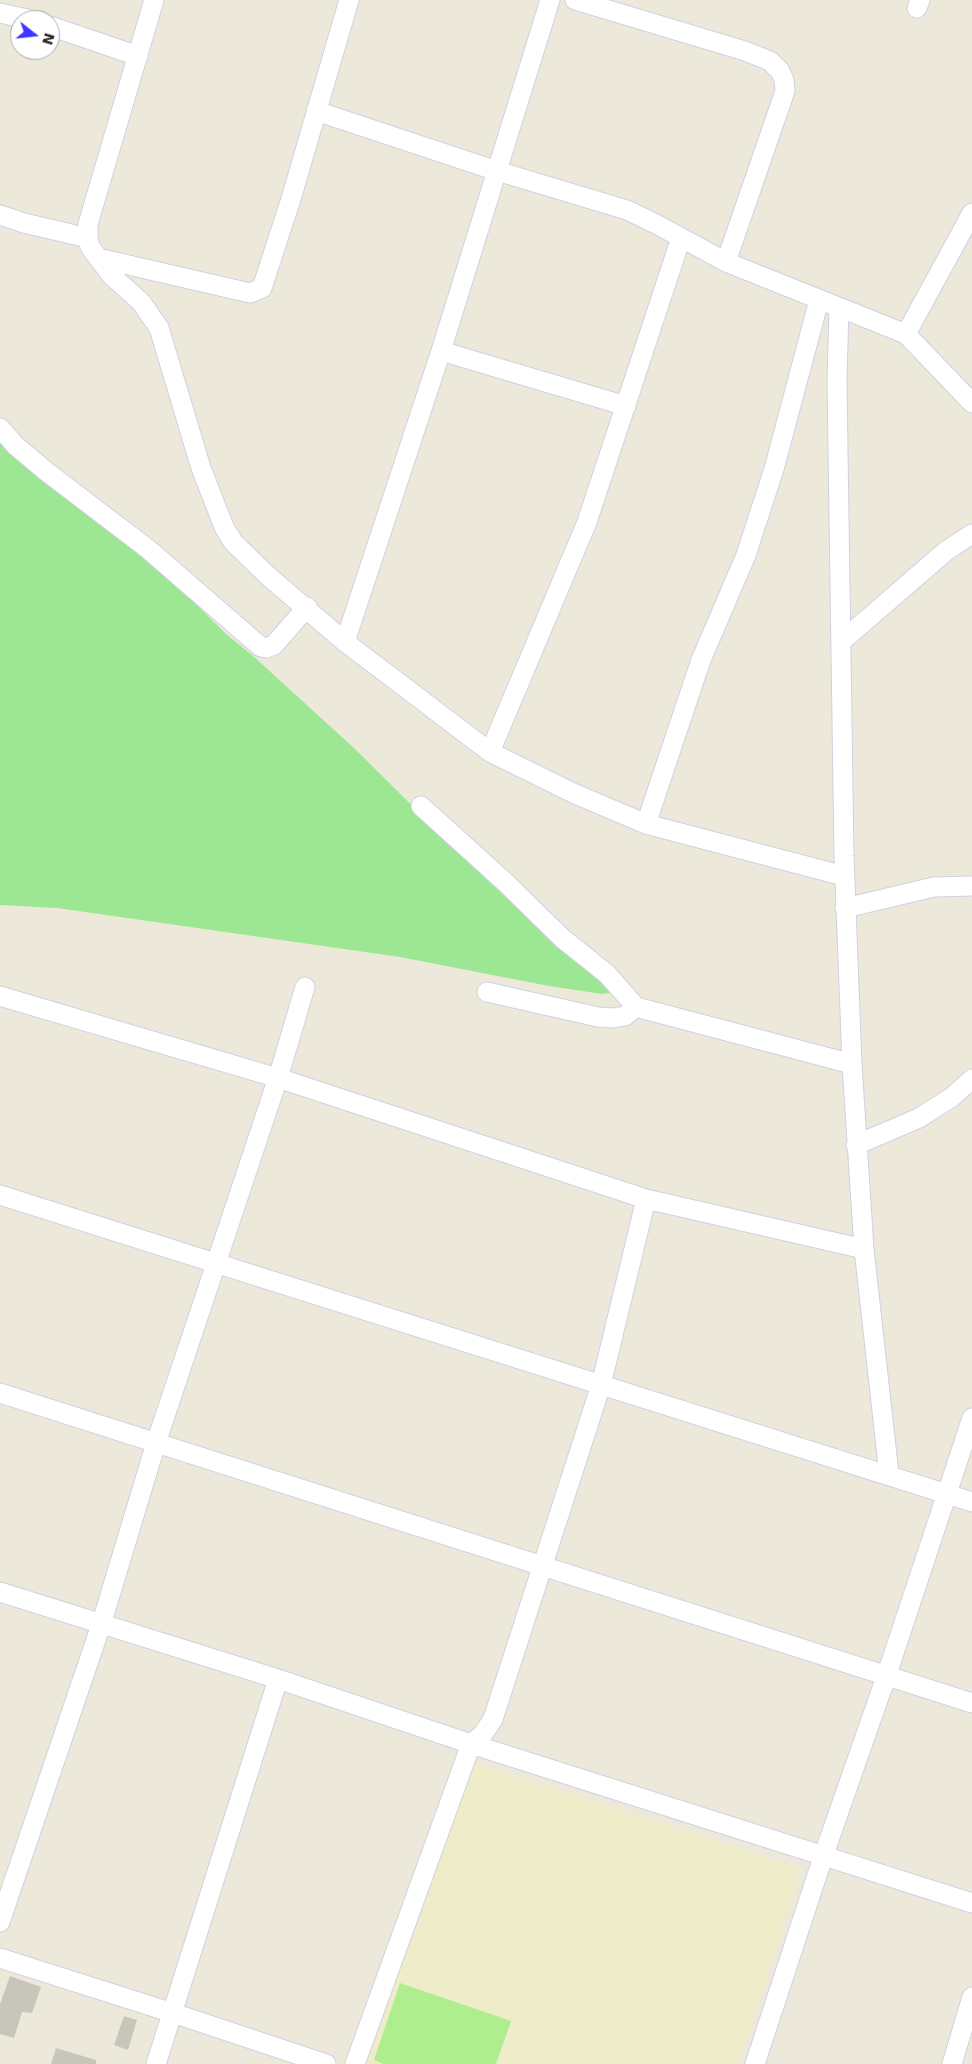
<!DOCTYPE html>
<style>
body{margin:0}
#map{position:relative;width:972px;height:2064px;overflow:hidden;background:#ede9da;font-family:"DejaVu Sans",sans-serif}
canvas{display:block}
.north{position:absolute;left:10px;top:10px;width:50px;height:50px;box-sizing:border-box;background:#fff;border:1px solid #a9a9a9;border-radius:50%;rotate:106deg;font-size:14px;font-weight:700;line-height:20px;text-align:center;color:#292929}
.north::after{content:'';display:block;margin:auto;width:18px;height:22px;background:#4035ff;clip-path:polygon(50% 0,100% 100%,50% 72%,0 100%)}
</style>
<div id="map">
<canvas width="972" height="2064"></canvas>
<div class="north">N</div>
</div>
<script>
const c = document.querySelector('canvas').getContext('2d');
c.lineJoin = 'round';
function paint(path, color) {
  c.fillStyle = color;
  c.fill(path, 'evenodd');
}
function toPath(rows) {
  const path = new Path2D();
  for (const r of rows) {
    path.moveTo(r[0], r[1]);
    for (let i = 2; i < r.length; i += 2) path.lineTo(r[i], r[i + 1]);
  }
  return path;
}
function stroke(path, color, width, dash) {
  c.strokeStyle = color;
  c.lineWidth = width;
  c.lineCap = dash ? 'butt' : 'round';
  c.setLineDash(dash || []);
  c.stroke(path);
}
const education = toPath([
 [469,1761,801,1869,738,2064,362,2063,427,1893]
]);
const green = toPath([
 [0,438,182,590,226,634,252,655,355,749,489,882,599,980,611,993,602,994,549,986,400,957,57,908,0,905]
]);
const pitch = toPath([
 [400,1983,511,2021,496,2064,384,2064,374,2060]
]);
const building = toPath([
 [10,1976,41,1987,32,2013,22,2012,14,2038,0,2034,0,2004],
 [124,2016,137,2020,128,2050,114,2045],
 [56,2048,96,2060,96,2064,51,2064]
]);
const street = toPath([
 [154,0,88,224,88,238,90,247,112,276,141,302,159,328,201,468,224,527,233,542,268,576,345,642,490,752,573,793,646,824,844,876],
 [575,0,745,51,770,61,780,71,784,80,785,91,726,262],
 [917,8,920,0],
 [0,13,32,20],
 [50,26,138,56],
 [316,111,497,171,627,210,656,224,726,262,906,334,972,403],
 [0,215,24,223,88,238],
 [98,258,250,293,262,288,291,199,349,0],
 [839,308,837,381,844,856,852,1064,864,1249,889,1474],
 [906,334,972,213],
 [441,351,626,406],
 [0,428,16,446,47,472,148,549,261,647,266,648,274,645,307,607],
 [842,641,946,551,972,534],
 [345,642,441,351,550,0],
 [490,752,587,522,681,238],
 [421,806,506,883,562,938,607,974,636,1007,852,1064],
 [646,824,701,660,746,555,774,469,819,300],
 [845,908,934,887,972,886],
 [487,992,598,1017,613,1018,625,1016,636,1007],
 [0,996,278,1078,646,1199,864,1249],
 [856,1145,919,1118,952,1097,972,1079],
 [0,1195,972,1502],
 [0,1393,972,1703],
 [0,1592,278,1679,471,1744,972,1903],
 [0,1922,101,1625,156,1443,278,1078,305,987],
 [0,1958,173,2013,326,2064],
 [156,2064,278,1679],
 [355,2064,471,1744,483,1734,493,1719,601,1385,646,1199],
 [755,2064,823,1857,886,1677,972,1418],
 [952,2064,972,1997]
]);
paint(education, '#efecc9');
paint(green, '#9ce694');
paint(pitch, '#afee8f');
paint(building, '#c8c5ba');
stroke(street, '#d1d0e3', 21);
stroke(street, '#fff', 19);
</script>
